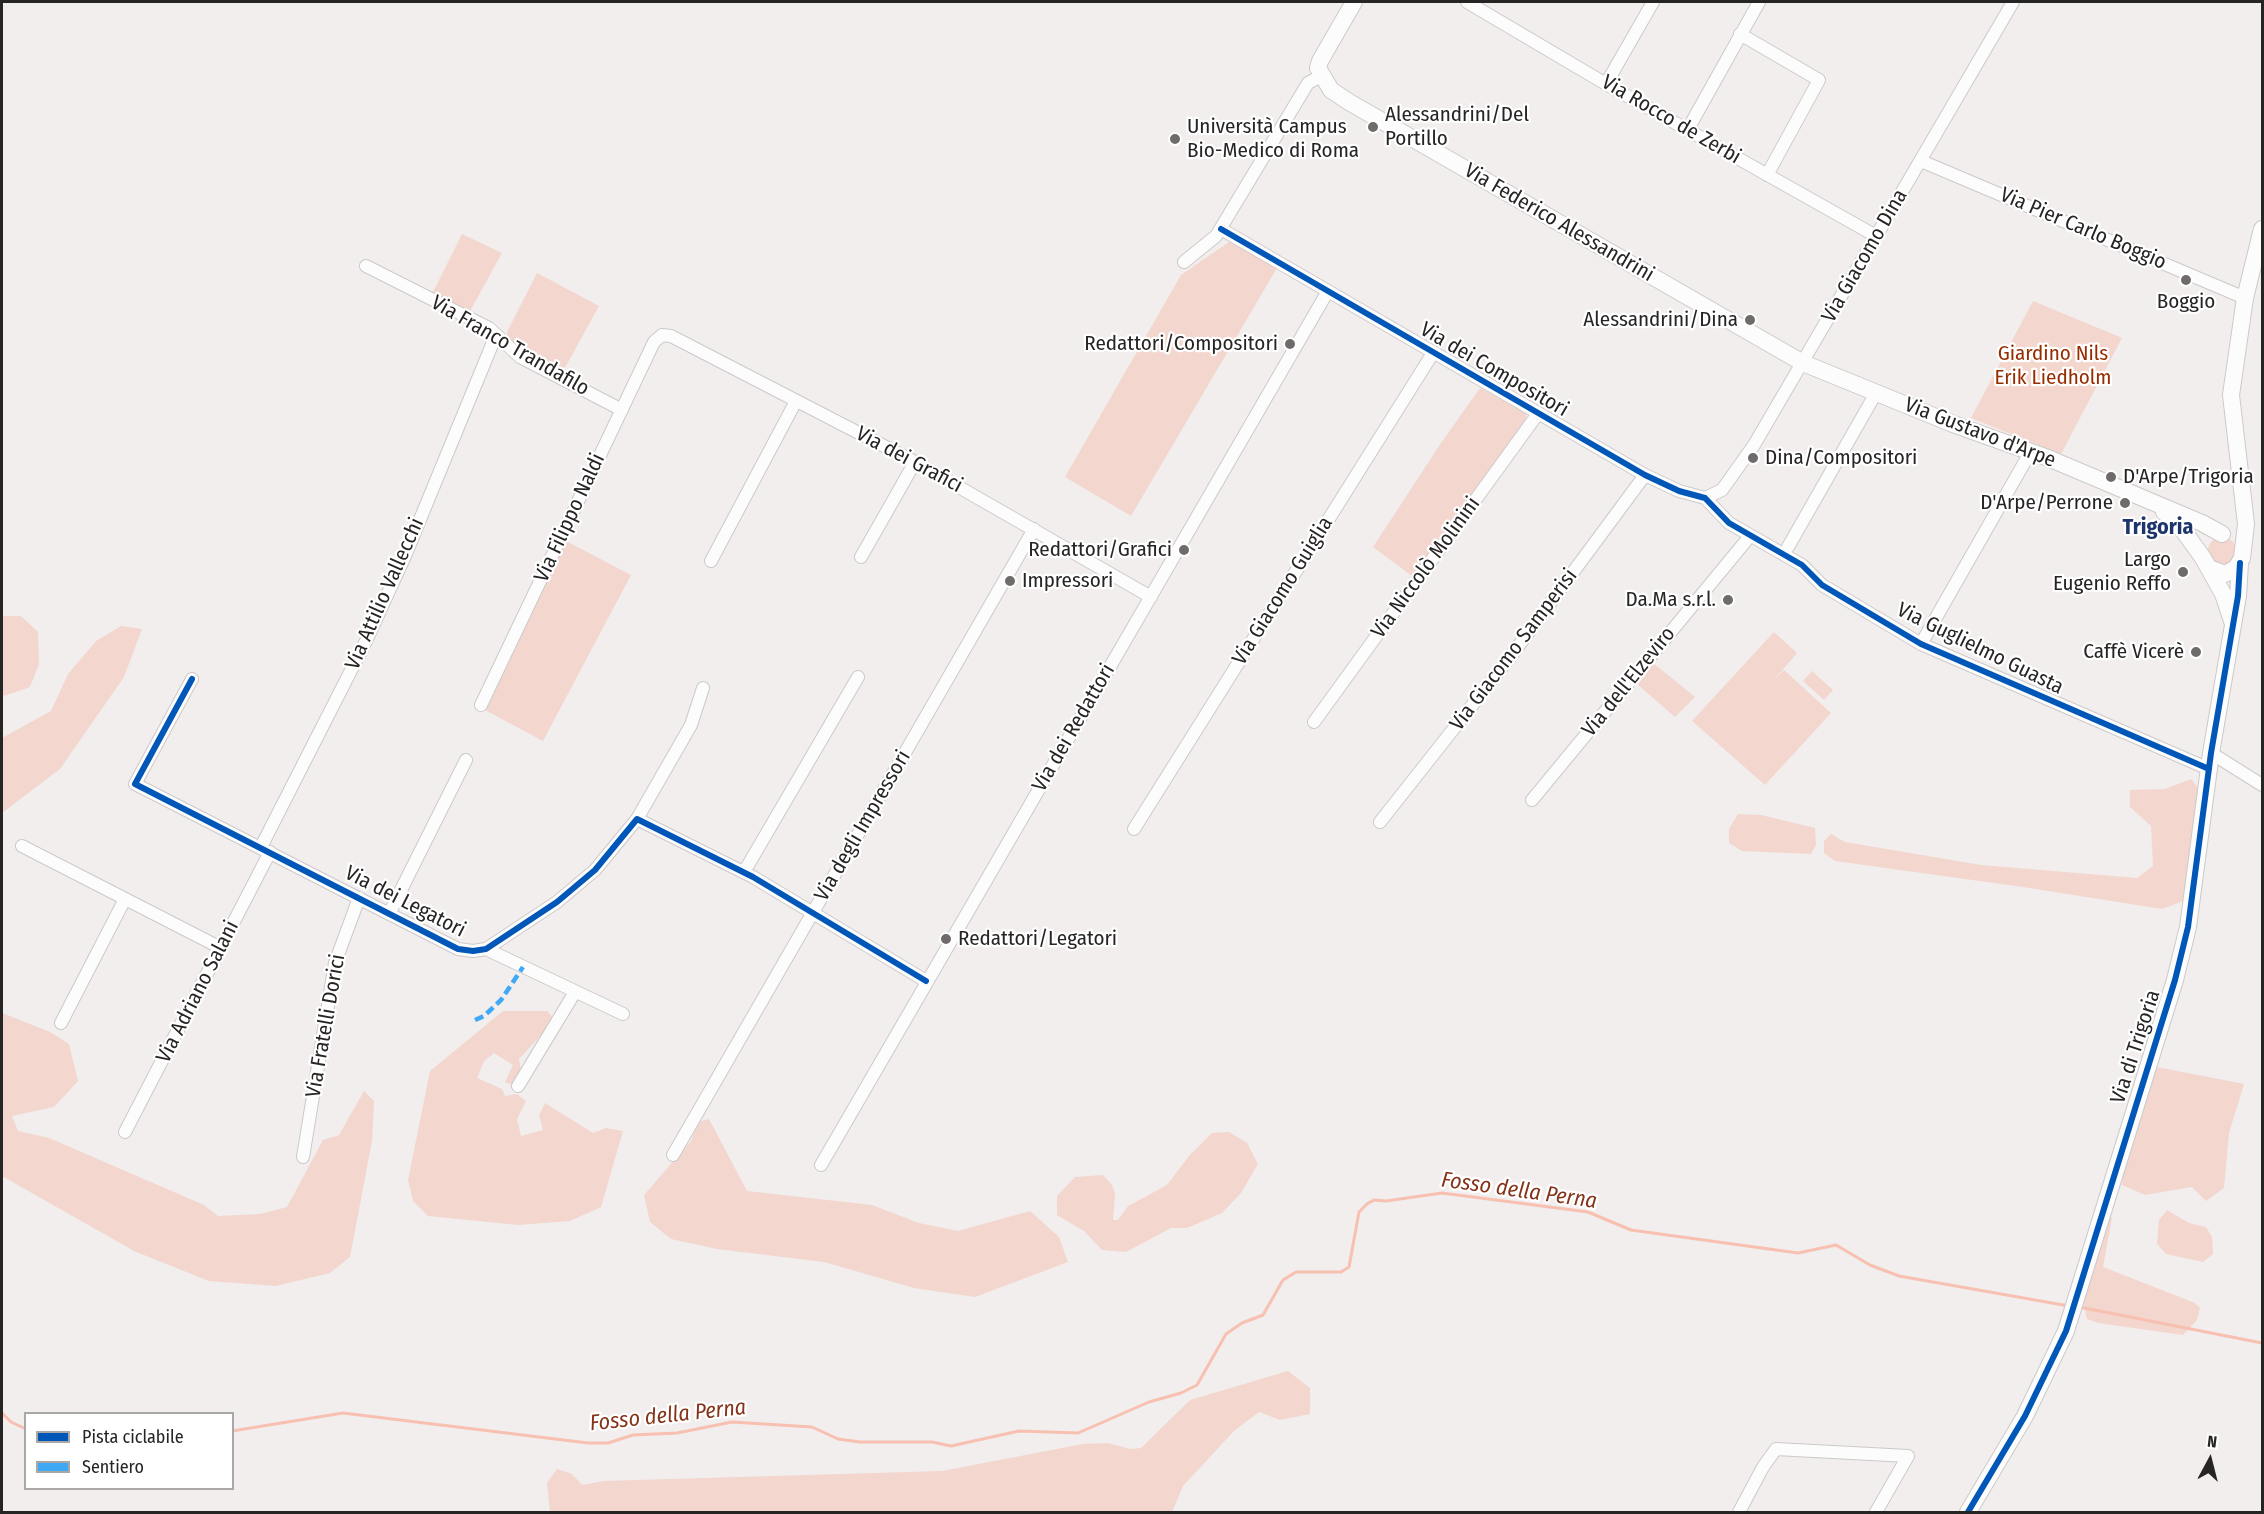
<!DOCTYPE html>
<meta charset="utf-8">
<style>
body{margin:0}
#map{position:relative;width:2264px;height:1514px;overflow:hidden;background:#f1eeed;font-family:"Fira Sans Condensed",sans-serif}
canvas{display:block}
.frame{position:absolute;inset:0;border:3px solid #272524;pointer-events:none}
.legend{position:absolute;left:24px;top:1412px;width:210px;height:78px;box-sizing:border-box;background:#fff;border:2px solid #a9a8a7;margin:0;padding:8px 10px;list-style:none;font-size:18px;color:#272524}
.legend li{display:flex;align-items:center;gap:12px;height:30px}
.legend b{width:30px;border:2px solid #a9a8a7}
.north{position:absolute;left:2180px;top:1430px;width:60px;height:60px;-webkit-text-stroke:4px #fff;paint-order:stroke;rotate:7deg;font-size:16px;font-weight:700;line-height:24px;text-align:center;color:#272524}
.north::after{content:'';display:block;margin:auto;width:21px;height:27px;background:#272524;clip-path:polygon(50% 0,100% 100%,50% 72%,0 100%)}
</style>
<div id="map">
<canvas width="2264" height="1514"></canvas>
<div class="frame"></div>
<ul class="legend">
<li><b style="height:8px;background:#0057b8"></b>Pista ciclabile</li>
<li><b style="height:8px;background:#3fa9f5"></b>Sentiero</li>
</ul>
<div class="north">N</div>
</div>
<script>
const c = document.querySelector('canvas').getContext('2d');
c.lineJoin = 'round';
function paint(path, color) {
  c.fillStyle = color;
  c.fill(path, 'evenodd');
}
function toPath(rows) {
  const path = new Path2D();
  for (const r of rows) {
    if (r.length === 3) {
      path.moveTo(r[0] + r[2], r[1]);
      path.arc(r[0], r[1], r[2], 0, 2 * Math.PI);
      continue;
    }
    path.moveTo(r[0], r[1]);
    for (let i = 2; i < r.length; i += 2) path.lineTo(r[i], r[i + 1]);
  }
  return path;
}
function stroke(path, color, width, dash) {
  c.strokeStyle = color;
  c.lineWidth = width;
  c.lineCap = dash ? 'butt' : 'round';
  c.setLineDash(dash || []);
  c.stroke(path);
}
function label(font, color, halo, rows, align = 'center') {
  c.font = font + ' "Fira Sans Condensed",sans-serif';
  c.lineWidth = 4.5;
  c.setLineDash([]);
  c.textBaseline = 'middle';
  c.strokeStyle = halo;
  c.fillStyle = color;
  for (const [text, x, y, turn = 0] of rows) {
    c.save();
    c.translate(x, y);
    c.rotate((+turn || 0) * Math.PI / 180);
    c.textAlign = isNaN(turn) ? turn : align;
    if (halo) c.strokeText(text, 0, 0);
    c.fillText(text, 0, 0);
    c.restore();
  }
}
const green = toPath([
 [462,234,502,253,469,313,432,294],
 [1229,242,1277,268,1131,516,1065,477,1181,275],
 [537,273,599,306,566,366,560,371,507,340,507,332],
 [2033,301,2122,338,2061,454,1971,418],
 [1480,388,1526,413,1526,422,1412,576,1373,547,1441,443],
 [2222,551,14],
 [566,541,631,575,543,741,485,710],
 [2,616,21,616,38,632,39,664,30,687,4,696,2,694],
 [121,626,142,629,124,677,60,769,2,813,2,738,51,711,68,674,96,641],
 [1774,632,1797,653,1774,680,1784,670,1831,713,1765,785,1692,721],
 [1653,663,1695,697,1675,717,1637,684],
 [1812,671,1833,690,1824,700,1803,681],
 [2191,779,2200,790,2186,900,2162,909,2023,887,1835,861,1824,853,1824,841,1831,834,1845,842,1981,865,2137,878,2153,866,2151,826,2130,807,2130,790,2165,789],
 [1738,814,1761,815,1815,828,1816,845,1811,854,1742,851,1729,843,1729,829],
 [503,1011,547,1011,555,1020,519,1059,521,1070,513,1085,505,1082,513,1065,494,1053,484,1061,477,1078,502,1089,505,1096,517,1094,526,1101,517,1119,521,1136,543,1130,539,1115,545,1103,593,1133,606,1128,623,1131,601,1207,570,1221,518,1225,428,1216,413,1201,408,1180,430,1071],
 [2,1013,50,1032,69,1044,78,1081,54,1107,12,1116,18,1131,49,1138,204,1205,218,1216,260,1214,287,1207,323,1140,339,1135,364,1091,374,1101,372,1141,350,1257,330,1273,276,1286,209,1281,134,1251,2,1176],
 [2157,1067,2244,1084,2229,1133,2224,1188,2206,1201,2192,1187,2145,1195,2122,1185,2124,1164,2149,1080],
 [709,1119,747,1191,872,1205,919,1223,958,1231,1030,1211,1059,1237,1068,1262,975,1297,914,1288,824,1262,717,1249,671,1239,650,1222,644,1195,691,1141,698,1122],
 [1229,1132,1247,1143,1258,1164,1241,1193,1222,1213,1187,1228,1171,1228,1126,1252,1102,1250,1084,1231,1057,1215,1057,1196,1075,1177,1103,1175,1112,1185,1115,1194,1113,1220,1118,1220,1128,1206,1167,1185,1189,1156,1212,1133],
 [2167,1210,2189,1223,2206,1227,2212,1237,2213,1254,2203,1262,2166,1254,2157,1244,2159,1220],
 [2108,1217,2112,1218,2103,1267,2195,1303,2200,1308,2197,1320,2183,1335,2098,1323,2087,1319,2083,1299],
 [1288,1371,1310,1388,1310,1414,1280,1420,1259,1412,1234,1431,1183,1486,1172,1512,550,1512,547,1483,557,1469,572,1474,582,1485,604,1481,942,1471,1083,1444,1108,1443,1130,1449,1141,1448,1190,1400]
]);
const stream = toPath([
 [2079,1307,2262,1343],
 [2,1413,11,1422,26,1429],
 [232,1431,343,1413,588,1443,608,1443,633,1435,677,1433,732,1422,812,1427,838,1439,860,1442,932,1442,951,1446,1019,1431,1078,1433,1149,1402,1181,1393,1197,1385,1226,1334,1242,1323,1263,1315,1283,1280,1296,1272,1341,1272,1349,1267,1359,1212,1367,1204,1374,1200,1386,1201,1442,1193,1588,1212,1631,1230,1798,1253,1836,1245,1870,1265,1899,1276,2069,1306]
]);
const street = toPath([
 [1467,2,1606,84,1876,236],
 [1740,34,1819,80,1767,175],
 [1606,84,1653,2],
 [1688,129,1759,2],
 [1921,161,2245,298],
 [1221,229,1645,475,1679,491,1705,498,1729,523,1802,565,1822,585,1921,644,2209,769],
 [1184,262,1216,236,1308,83,1321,76],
 [366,266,489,328,520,357,622,410],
 [1705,498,1722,490,1754,445,2013,2],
 [1788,547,1876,393],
 [861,557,915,462],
 [711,561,796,401],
 [1921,644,2031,451],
 [192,679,135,784,458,949,473,951,486,949,557,902,595,870,637,819,753,877,926,981],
 [481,705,654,342,662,335,671,336,915,462,1151,597],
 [1314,722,1537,415],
 [2211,753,2262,785],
 [1532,800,1750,536],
 [637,819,691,725,703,688],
 [1380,822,1508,660,1645,475],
 [1134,829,1433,353],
 [22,846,221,948],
 [261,847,366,641,405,556,496,335],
 [744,872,858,677],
 [389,914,466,760],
 [486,949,623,1014],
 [61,1023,125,899],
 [518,1086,575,992],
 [125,1132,270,852],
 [673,1155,1034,529],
 [303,1157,335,963,359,898],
 [821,1165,1328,291],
 [1739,1512,1763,1467,1776,1449,1908,1456,1876,1512]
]);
const secondary = toPath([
 [1354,2,1320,61,1318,68,1331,90,1349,102,1803,363,1953,424,2048,458,2202,523,2222,534],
 [2164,512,2180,526,2203,558,2223,594,2232,621],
 [2209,568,2225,574,2236,568,2242,558,2246,524,2231,395,2245,298,2262,229],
 [1968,1512,2025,1416,2066,1331,2175,980,2188,927,2211,753,2238,596,2240,563]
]);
const quiet = toPath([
 [475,1020,484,1016,501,1000,523,967]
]);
const cycleway = toPath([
 [1221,229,1645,475,1679,491,1705,498,1729,523,1802,565,1822,585,1921,644,2209,769],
 [192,679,135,784,458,949,473,951,486,949,557,902,595,870,637,819,753,877,926,981],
 [1968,1512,2025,1416,2066,1331,2175,980,2188,927,2211,753,2238,596,2240,563]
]);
const markers = [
 [1373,127,6,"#6e6b6a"],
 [1175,139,6,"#6e6b6a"],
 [2186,280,6,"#6e6b6a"],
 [1750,320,6,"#6e6b6a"],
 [1290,344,6,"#6e6b6a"],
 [1753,458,6,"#6e6b6a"],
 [2111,477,6,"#6e6b6a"],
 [2125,503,6,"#6e6b6a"],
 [1184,550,6,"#6e6b6a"],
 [2183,572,6,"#6e6b6a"],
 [1010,581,6,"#6e6b6a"],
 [1728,600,6,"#6e6b6a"],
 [2196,652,6,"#6e6b6a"],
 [946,939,6,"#6e6b6a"]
];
const poiNames = [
 ["Alessandrini/Del",1385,115,"left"],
 ["Portillo",1385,139,"left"],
 ["Università Campus",1187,127,"left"],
 ["Bio-Medico di Roma",1187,151,"left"],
 ["Boggio",2186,302,"center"],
 ["Alessandrini/Dina",1738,320],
 ["Redattori/Compositori",1278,344],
 ["Dina/Compositori",1765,458,"left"],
 ["D'Arpe/Trigoria",2123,477,"left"],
 ["D'Arpe/Perrone",2113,503],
 ["Redattori/Grafici",1172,550],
 ["Largo",2171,560],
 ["Eugenio Reffo",2171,584],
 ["Impressori",1022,581,"left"],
 ["Da.Ma s.r.l.",1716,600],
 ["Caffè Vicerè",2184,652],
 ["Redattori/Legatori",958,939,"left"]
];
const streetNames = [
 ["Via Rocco de Zerbi",1671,120,30],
 ["Via Federico Alessandrini",1559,223,30],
 ["Via Pier Carlo Boggio",2083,229,23],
 ["Via Giacomo Dina",1865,256,-60],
 ["Via Franco Trandafilo",510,346,30],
 ["Via dei Compositori",1494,370,30],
 ["Via Gustavo d'Arpe",1980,433,21],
 ["Via dei Grafici",909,460,28],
 ["Via Filippo Naldi",570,518,-65],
 ["Via Niccolò Molinini",1426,568,-54],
 ["Via Giacomo Guiglia",1283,591,-58],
 ["Via Attilio Vallecchi",385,594,-66],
 ["Via Guglielmo Guasta",1980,649,26],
 ["Via Giacomo Samperisi",1514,650,-53],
 ["Via dell'Elzeviro",1629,682,-51],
 ["Via dei Redattori",1074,728,-60],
 ["Via degli Impressori",863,826,-60],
 ["Via dei Legatori",405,902,27],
 ["Via Adriano Salani",198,992,-63],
 ["Via Fratelli Dorici",326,1026,-80],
 ["Via di Trigoria",2136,1047,-72]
];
const parkNames = [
 ["Giardino Nils",2053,354],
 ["Erik Liedholm",2053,378]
];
const neighbourhoodNames = [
 ["Trigoria",2158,528]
];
const waterNames = [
 ["Fosso della Perna",1519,1191,8],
 ["Fosso della Perna",668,1416,-6]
];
paint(green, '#f3d6ce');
stroke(stream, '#f7c0b0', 3);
stroke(street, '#cccac9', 14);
stroke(secondary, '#cccac9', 18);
stroke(street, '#fdfcfc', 12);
stroke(secondary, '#fdfcfc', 16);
stroke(quiet, '#3fa9f5', 4.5, [9, 4.5]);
stroke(cycleway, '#0057b8', 6);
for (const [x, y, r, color] of markers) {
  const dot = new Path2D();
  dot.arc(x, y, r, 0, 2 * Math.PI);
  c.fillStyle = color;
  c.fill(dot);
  stroke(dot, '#fff', 2);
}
label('21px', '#272524', '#fff', poiNames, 'right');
label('21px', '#272524', '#fff', streetNames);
label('21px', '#972c01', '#fff', parkNames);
label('bold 22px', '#1e356c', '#fff', neighbourhoodNames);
label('italic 22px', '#85341a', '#fff', waterNames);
</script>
